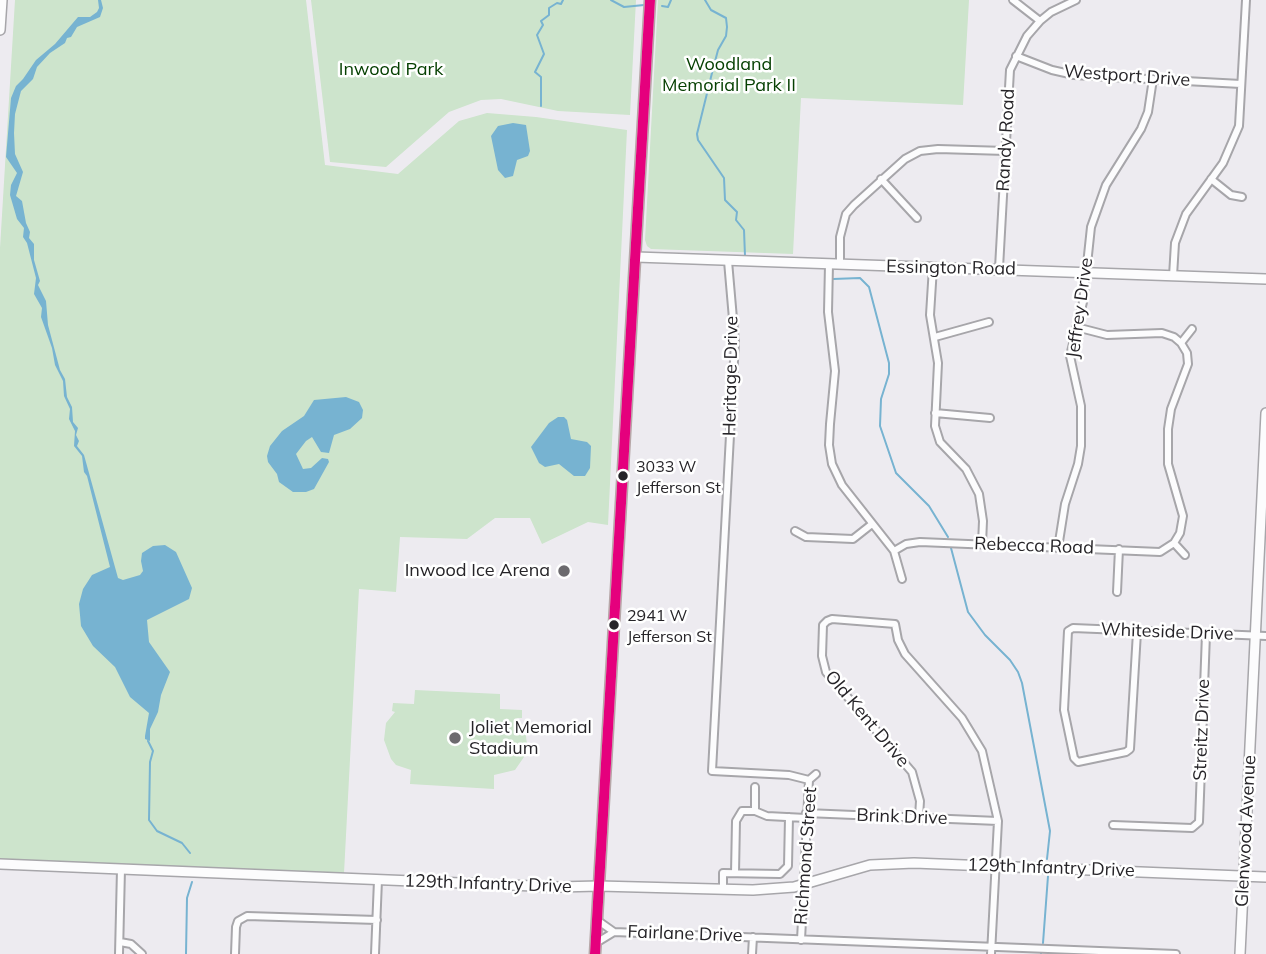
<!DOCTYPE html>
<style>
body{margin:0}
canvas{display:block;background:#edebf0}
</style>
<canvas width="1266" height="954"></canvas>
<script>
const c = document.querySelector('canvas').getContext('2d');
c.lineJoin = 'round';
function paint(path, color) {
  c.fillStyle = color;
  c.fill(path, 'evenodd');
}
function toPath(rows) {
  const path = new Path2D();
  for (const r of rows) {
    path.moveTo(r[0], r[1]);
    for (let i = 2; i < r.length; i += 2) path.lineTo(r[i], r[i + 1]);
  }
  return path;
}
function stroke(path, color, width, dash) {
  c.strokeStyle = color;
  c.lineWidth = width;
  c.lineCap = dash ? 'butt' : 'round';
  c.setLineDash(dash || []);
  c.stroke(path);
}
function label(font, color, halo, rows, align = 'center') {
  c.font = font + ' Mulish,sans-serif';
  c.lineWidth = 5;
  c.setLineDash([]);
  c.textBaseline = 'middle';
  c.strokeStyle = halo;
  c.fillStyle = color;
  for (const [text, x, y, turn = 0] of rows) {
    c.save();
    c.translate(x, y);
    c.rotate((+turn || 0) * Math.PI / 180);
    c.textAlign = isNaN(turn) ? turn : align;
    if (halo) c.strokeText(text, 0, 0);
    c.fillText(text, 0, 0);
    c.restore();
  }
}
const green = toPath([
 [15,0,306,0,325,165,398,174,459,121,487,113,536,117,627,130,608,525,588,522,542,544,530,518,495,518,467,539,400,537,396,592,359,589,344,873,0,859,0,248],
 [311,0,636,0,630,115,558,111,501,99,481,100,449,112,386,167,330,162],
 [658,0,969,0,963,105,801,98,793,254,651,249,647,246,645,240],
 [415,690,500,694,500,709,522,710,522,718,517,718,525,729,527,744,524,757,515,770,494,775,494,789,410,784,411,770,396,765,391,759,384,740,386,723,395,712,392,711,393,703,414,704]
]);
const water = toPath([
 [98,0,101,0,103,8,100,17,77,27,71,37,67,38,65,43,50,53,37,67,33,79,21,91,15,114,14,133,15,154,23,172,16,196,22,201,26,223,30,232,29,238,34,244,34,260,40,281,38,285,46,301,48,325,60,370,65,379,67,397,72,407,73,422,78,428,76,435,79,441,77,446,84,455,118,578,123,580,140,575,143,571,141,561,142,553,153,546,165,545,176,552,192,588,189,599,147,620,149,642,170,672,161,695,158,712,150,729,150,741,145,739,145,736,149,713,130,697,115,667,93,646,81,626,79,604,83,589,92,575,110,567,87,476,84,472,82,456,74,446,75,431,69,419,70,409,64,396,63,381,55,365,52,348,41,317,42,308,34,294,36,278,27,243,23,237,24,228,17,219,10,195,11,185,17,173,6,157,11,98,16,86,23,79,36,60,55,44,78,17,90,17,97,12,99,8],
 [513,123,526,125,530,151,528,156,517,160,513,176,505,178,498,170,491,136,498,126],
 [346,397,359,402,363,410,362,418,350,429,334,435,329,453,321,452,312,437,306,441,296,454,303,469,311,468,322,458,328,459,329,462,314,489,306,492,293,492,279,482,277,474,268,462,267,456,270,446,282,431,304,416,314,400],
 [558,417,564,417,567,420,571,439,587,442,591,446,590,468,585,476,574,476,559,464,545,467,539,463,531,447,549,423]
]);
const stream = toPath([
 [611,0,624,7,644,5],
 [705,0,711,10,726,18,727,27,726,36,718,50,712,73,697,134,698,140,724,178,725,200,737,212,736,220,744,230,745,256],
 [662,6,668,7,671,0],
 [541,106,541,77,535,72,544,54,537,35,543,25,541,21,549,15,549,8,557,3,561,4,563,0],
 [833,279,860,278,869,287,889,363,889,374,881,399,880,426,896,473,929,506,948,537],
 [951,548,968,612,985,635,1010,660,1018,672,1022,683,1050,831,1047,859],
 [148,741,153,751,150,762,149,820,157,831,182,843,190,853],
 [1043,943,1048,876],
 [186,954,187,898,192,882],
 [1041,954,1041,953]
]);
const street = toPath([
 [1013,0,1040,21],
 [1016,56,1052,70,1074,75,1241,84],
 [881,179,917,218],
 [1211,179,1231,195,1242,197],
 [728,261,735,342,712,771,789,775,809,780],
 [829,264,828,312,835,371,830,424,829,445,832,464,842,485,894,551,902,579],
 [840,265,840,237,846,214,854,205,905,159,920,151,938,149,1006,151],
 [933,267,930,315,938,363,935,426,940,442,966,469,979,494,983,521,982,544],
 [999,268,1010,70,1027,36,1040,21,1051,12,1076,0],
 [1173,276,1175,243,1186,214,1223,163,1239,126,1246,0],
 [935,337,989,322],
 [1181,343,1192,329],
 [935,413,990,418],
 [795,531,806,537,853,539,872,524],
 [1174,543,1185,555],
 [1058,548,1065,504,1078,464,1081,446,1081,406,1070,356,1083,302,1091,227,1106,185,1141,129,1148,112,1153,79],
 [894,551,906,544,920,542,1160,552,1174,543,1180,533,1183,516,1168,464,1168,429,1171,409,1188,364,1187,353,1181,343,1174,337,1162,333,1107,335,1076,327],
 [1117,592,1119,549],
 [1137,632,1130,749,1126,752,1078,762,1074,758,1064,710,1068,631,1073,628,1266,636],
 [755,787,755,811,767,816,806,818],
 [806,813,998,821],
 [919,817,920,801,912,772,826,672,822,656,823,625,827,621,832,619,895,624,898,640,905,654,962,718,982,751,998,821,991,954],
 [1113,825,1192,828,1199,822,1206,634],
 [735,873,736,821,742,811,755,811],
 [723,889,723,873,780,874,788,866,789,817],
 [597,920,614,932],
 [801,940,809,780,816,774],
 [120,942,131,944,142,954],
 [596,943,614,932,1176,954],
 [119,954,121,869],
 [235,954,236,927,238,921,247,916,377,920],
 [375,954,378,880],
 [752,954,753,937]
]);
const secondary = toPath([
 [0,30,2,0],
 [636,257,1266,279],
 [0,864,558,887,599,886,753,890,794,887,870,865,914,863,1266,877],
 [1240,954,1266,413]
]);
const primary = toPath([
 [595,954,650,0]
]);
const bus1 = toPath([
 [595,954,650,0]
]);
const markers = [
 [623,476,6,"#262428"],
 [564,571,7,"#6c6a6e"],
 [614,625,6,"#262428"],
 [455,738,7,"#6c6a6e"]
];
const busNames = [
 ["3033 W",636,467],
 ["Jefferson St",636,488],
 ["2941 W",627,616],
 ["Jefferson St",627,637]
];
const parkNames = [
 ["Woodland",729,65],
 ["Memorial Park II",729,86],
 ["Inwood Park",391,70]
];
const streetNames = [
 ["Westport Drive",1127,76,4],
 ["Randy Road",1006,140,-87],
 ["Essington Road",951,268,1],
 ["Jeffrey Drive",1080,308,-82],
 ["Heritage Drive",731,376,-89],
 ["Rebecca Road",1034,546,2],
 ["Whiteside Drive",1167,632,2],
 ["Old Kent Drive",867,719,50],
 ["Streitz Drive",1202,730,-88],
 ["Brink Drive",902,817,2],
 ["Glenwood Avenue",1246,831,-87],
 ["Richmond Street",806,856,-86],
 ["129th Infantry Drive",1051,868,2],
 ["129th Infantry Drive",488,884,2],
 ["Fairlane Drive",685,934,2]
];
const poiNames = [
 ["Inwood Ice Arena",550,571],
 ["Joliet Memorial",469,728,"left"],
 ["Stadium",469,749,"left"]
];
paint(green, '#cde4cc');
paint(water, '#77b3d1');
stroke(stream, '#77b3d1', 2);
stroke(street, '#a7a6aa', 10);
stroke(secondary, '#a7a6aa', 12);
stroke(primary, '#b7a7a8', 13);
stroke(street, '#fcfcfd', 6);
stroke(secondary, '#fcfcfd', 9);
stroke(primary, '#f0e7e7', 10);
stroke(bus1, '#e5007d', 10);
for (const [x, y, r, color] of markers) {
  const dot = new Path2D();
  dot.arc(x, y, r, 0, 2 * Math.PI);
  c.fillStyle = color;
  c.fill(dot);
  stroke(dot, '#fff', 2.5);
}
label('16px', '#262428', '#fff', busNames, 'left');
label('18px', '#064002', '#fff', parkNames);
label('18px', '#262428', '#fff', streetNames);
label('18px', '#262428', '#fff', poiNames, 'right');
</script>
